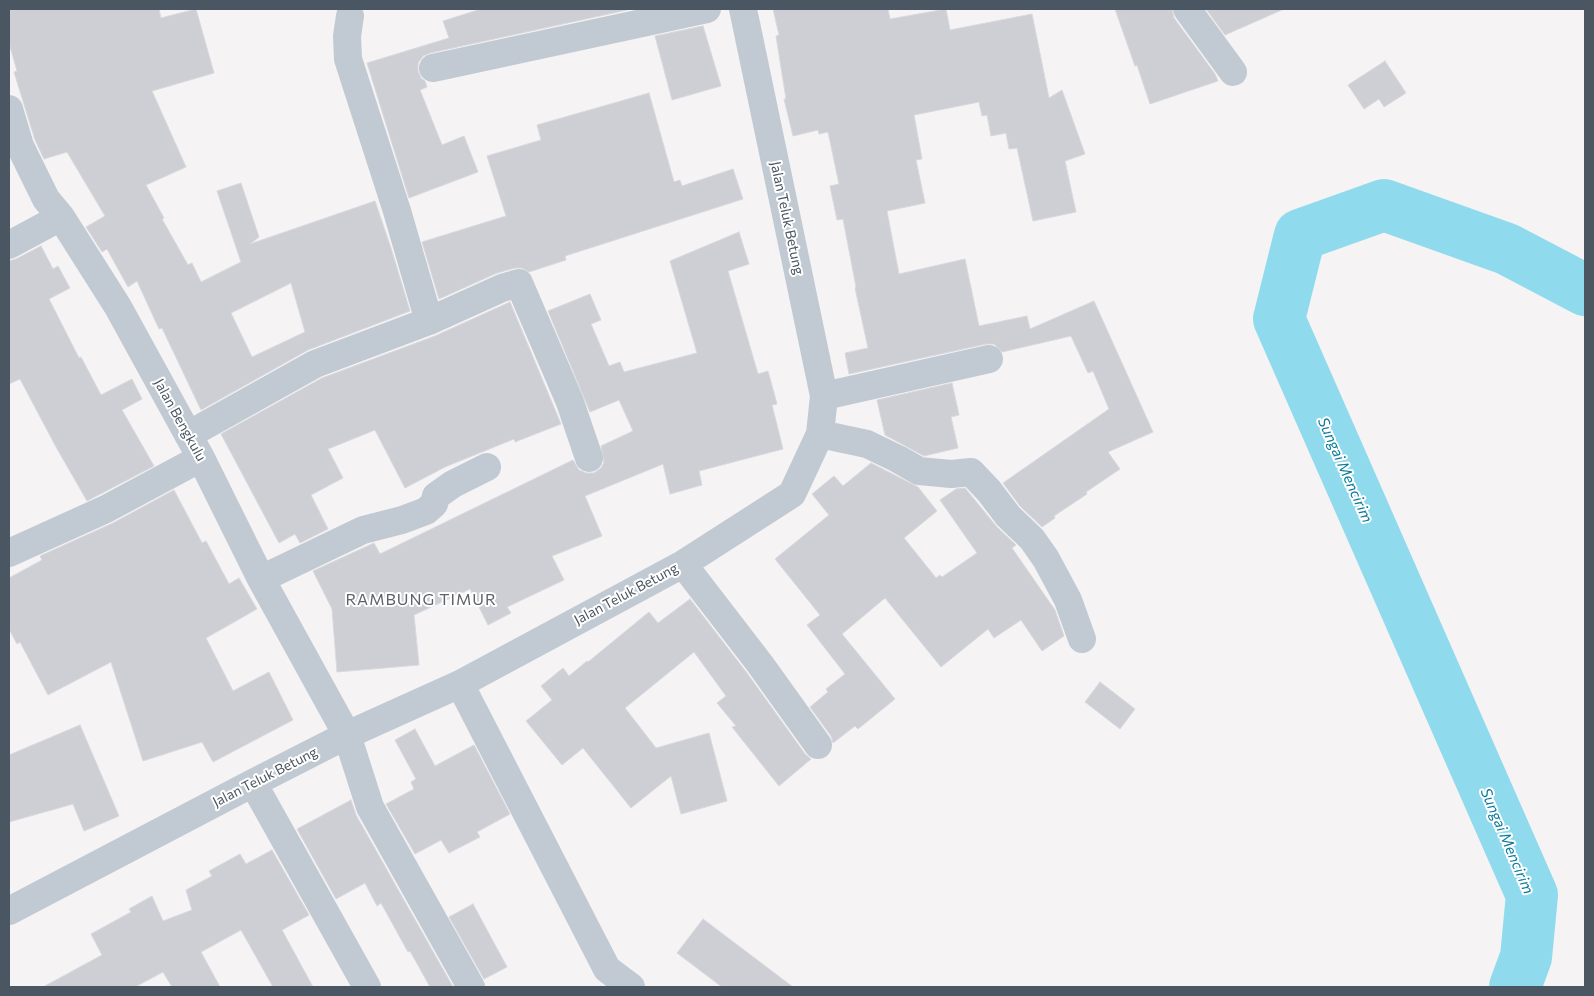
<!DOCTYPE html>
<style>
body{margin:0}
#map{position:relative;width:1594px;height:996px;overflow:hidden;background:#f5f3f3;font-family:Commissioner,sans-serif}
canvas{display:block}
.frame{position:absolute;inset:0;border:10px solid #4a5661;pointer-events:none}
</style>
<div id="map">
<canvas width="1594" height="996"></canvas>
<div class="frame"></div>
</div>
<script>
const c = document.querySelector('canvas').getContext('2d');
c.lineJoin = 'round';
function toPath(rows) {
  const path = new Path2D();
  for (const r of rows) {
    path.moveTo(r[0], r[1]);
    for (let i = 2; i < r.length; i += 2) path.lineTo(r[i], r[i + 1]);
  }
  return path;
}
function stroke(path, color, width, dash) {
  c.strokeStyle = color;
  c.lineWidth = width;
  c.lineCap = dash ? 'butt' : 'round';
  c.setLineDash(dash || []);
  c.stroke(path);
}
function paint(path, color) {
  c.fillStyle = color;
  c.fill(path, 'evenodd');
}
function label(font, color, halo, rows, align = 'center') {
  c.font = font + ' Commissioner,sans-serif';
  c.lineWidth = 4;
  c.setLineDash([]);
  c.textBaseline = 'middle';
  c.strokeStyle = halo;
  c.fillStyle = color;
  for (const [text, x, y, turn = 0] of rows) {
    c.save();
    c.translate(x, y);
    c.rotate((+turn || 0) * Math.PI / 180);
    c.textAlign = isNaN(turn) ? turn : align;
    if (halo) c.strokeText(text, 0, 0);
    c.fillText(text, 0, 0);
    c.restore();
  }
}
const river = toPath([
 [1515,987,1526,957,1532,895,1279,319,1300,235,1384,205,1507,249,1585,290]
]);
const building = toPath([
 [9,9,159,9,161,18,196,9,214,73,152,91,186,167,146,185,164,218,162,219,188,265,192,263,201,282,241,262,217,191,241,183,259,237,250,244,375,201,391,248,410,311,308,350,201,410,162,328,159,329,137,281,128,287,107,249,102,252,86,227,105,216,67,152,44,159,35,140,14,72,17,71,9,43,9,9],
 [291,283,305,332,252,357,231,313,291,283],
 [481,9,627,9,627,10,430,53,423,56,418,63,418,71,421,78,425,81,427,87,420,90,442,145,464,136,478,172,409,198,367,63,449,38,443,21,481,9],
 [773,9,888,9,890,19,946,9,950,30,1032,14,1049,98,1062,90,1085,154,1065,161,1076,212,1033,221,1017,148,1009,149,1006,133,991,136,987,115,982,116,979,102,914,115,922,159,916,160,925,203,887,211,899,274,965,259,979,326,1027,316,1030,329,1094,301,1153,432,1108,452,1120,469,1086,492,1087,494,1054,516,1055,518,1042,527,1020,506,1003,483,1109,409,1093,371,1088,373,1071,336,1002,352,994,344,986,344,849,374,845,353,868,348,855,288,856,287,843,219,837,220,830,186,839,184,828,132,819,134,818,130,793,136,784,99,786,99,776,36,779,35,773,9],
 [1115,9,1172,9,1174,18,1215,74,1218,81,1150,104,1137,65,1135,66,1115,9],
 [1206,9,1284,9,1225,35,1206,9],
 [703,26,721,86,672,100,655,36,703,26],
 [1385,61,1406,93,1384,107,1379,99,1364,109,1348,85,1385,61],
 [649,93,674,182,680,180,682,186,733,169,743,199,565,256,566,260,529,272,522,268,515,268,497,273,439,299,422,242,506,216,487,156,541,140,537,125,649,93],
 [739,232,749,264,728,271,758,374,768,371,777,404,772,405,783,449,699,471,702,485,670,494,663,464,585,496,602,536,552,556,564,580,507,607,511,613,488,625,470,589,414,615,419,665,337,672,332,609,313,571,374,543,380,554,573,460,579,470,586,473,594,473,601,468,604,462,601,446,633,431,619,400,590,412,548,311,590,294,601,320,591,324,609,366,620,362,624,372,697,353,670,261,739,232],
 [41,246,53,269,58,266,70,288,49,299,79,358,81,357,101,395,132,379,142,399,122,410,154,466,87,501,56,447,20,379,9,384,9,261,16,259,41,246],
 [510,302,561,424,515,442,514,439,445,467,405,488,375,430,328,449,343,478,311,495,328,529,300,543,295,534,279,543,221,434,322,378,435,336,510,302],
 [952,383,959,415,951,417,958,448,924,456,885,435,877,400,952,383],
 [871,463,918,487,937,511,904,538,936,578,940,575,942,577,977,553,940,500,956,489,965,488,997,527,1016,545,1012,548,1055,610,1064,636,1042,651,1021,620,994,638,988,629,941,667,885,598,842,634,895,699,858,729,855,726,833,743,831,736,810,707,828,692,826,689,845,674,807,625,820,615,775,559,829,515,812,494,834,476,843,486,871,463],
 [174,490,202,543,206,541,229,584,239,578,257,609,206,638,233,691,269,672,293,720,213,762,202,742,143,761,111,662,48,695,20,642,17,644,9,629,9,578,42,560,40,556,113,523,174,490],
 [690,599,747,673,805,754,811,759,779,786,732,727,736,726,717,703,726,696,694,652,625,708,656,748,709,733,727,801,681,814,671,776,631,808,583,748,562,765,526,721,552,700,541,686,563,668,569,676,587,661,588,662,649,612,658,623,690,599],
 [1100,682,1135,709,1120,729,1085,702,1100,682],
 [80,725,119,816,84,831,73,804,9,822,9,755,80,725],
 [415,729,435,766,474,745,510,814,477,832,480,837,449,853,441,840,415,854,386,804,414,789,411,782,416,779,395,740,415,729],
 [351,800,356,815,453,987,430,987,410,951,408,952,381,903,377,906,365,883,336,899,297,829,351,800],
 [272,850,309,915,282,930,313,987,273,987,241,930,201,952,220,987,172,987,163,972,135,987,43,987,102,955,91,934,131,912,129,909,152,896,163,921,192,910,186,890,212,876,209,871,240,854,246,864,272,850],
 [473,904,507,967,484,979,449,917,473,904],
 [703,919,793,987,722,987,677,953,703,919]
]);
const minor = toPath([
 [1187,9,1233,72],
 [350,16,347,36,348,59,397,211,429,321],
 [433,68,707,9],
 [9,109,20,146,46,199,61,217,118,307,201,458,261,579,347,735,370,807,471,987],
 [9,245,61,217],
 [824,396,989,359],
 [820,434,867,444,898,459,919,471,951,474,971,472,989,491,1008,516,1032,539,1046,559,1068,600,1082,639],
 [188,435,315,364,429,321,502,288,519,283,570,402,589,458],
 [9,553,106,509,201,458],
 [683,564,760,664,818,745],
 [261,579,363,530,402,520,426,511,434,504,436,496,453,484,487,467],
 [460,684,607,969,631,987],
 [253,783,367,987],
 [9,911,253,783,347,735,460,684,683,564,792,494,820,434,824,396,743,9]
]);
const streetNames = [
 ["Jalan Teluk Betung",787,218,78],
 ["Jalan Bengkulu",180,420,61],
 ["Jalan Teluk Betung",626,594,-28],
 ["Jalan Teluk Betung",265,777,-27]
];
const waterNames = [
 ["Sungai Mencirim",1345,470,66],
 ["Sungai Mencirim",1507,841,67]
];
const quarterNames = [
 ["RAMBUNG TIMUR",421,600]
];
stroke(river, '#90daee', 52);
paint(building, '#cdcfd5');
stroke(building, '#d7d9de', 1);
stroke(minor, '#c1cad2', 28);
label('14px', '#4a5661', '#fff', streetNames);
label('italic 15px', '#0c7c9b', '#fff', waterNames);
c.letterSpacing = '1px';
label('16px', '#5f6368', '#fff', quarterNames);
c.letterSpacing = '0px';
</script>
